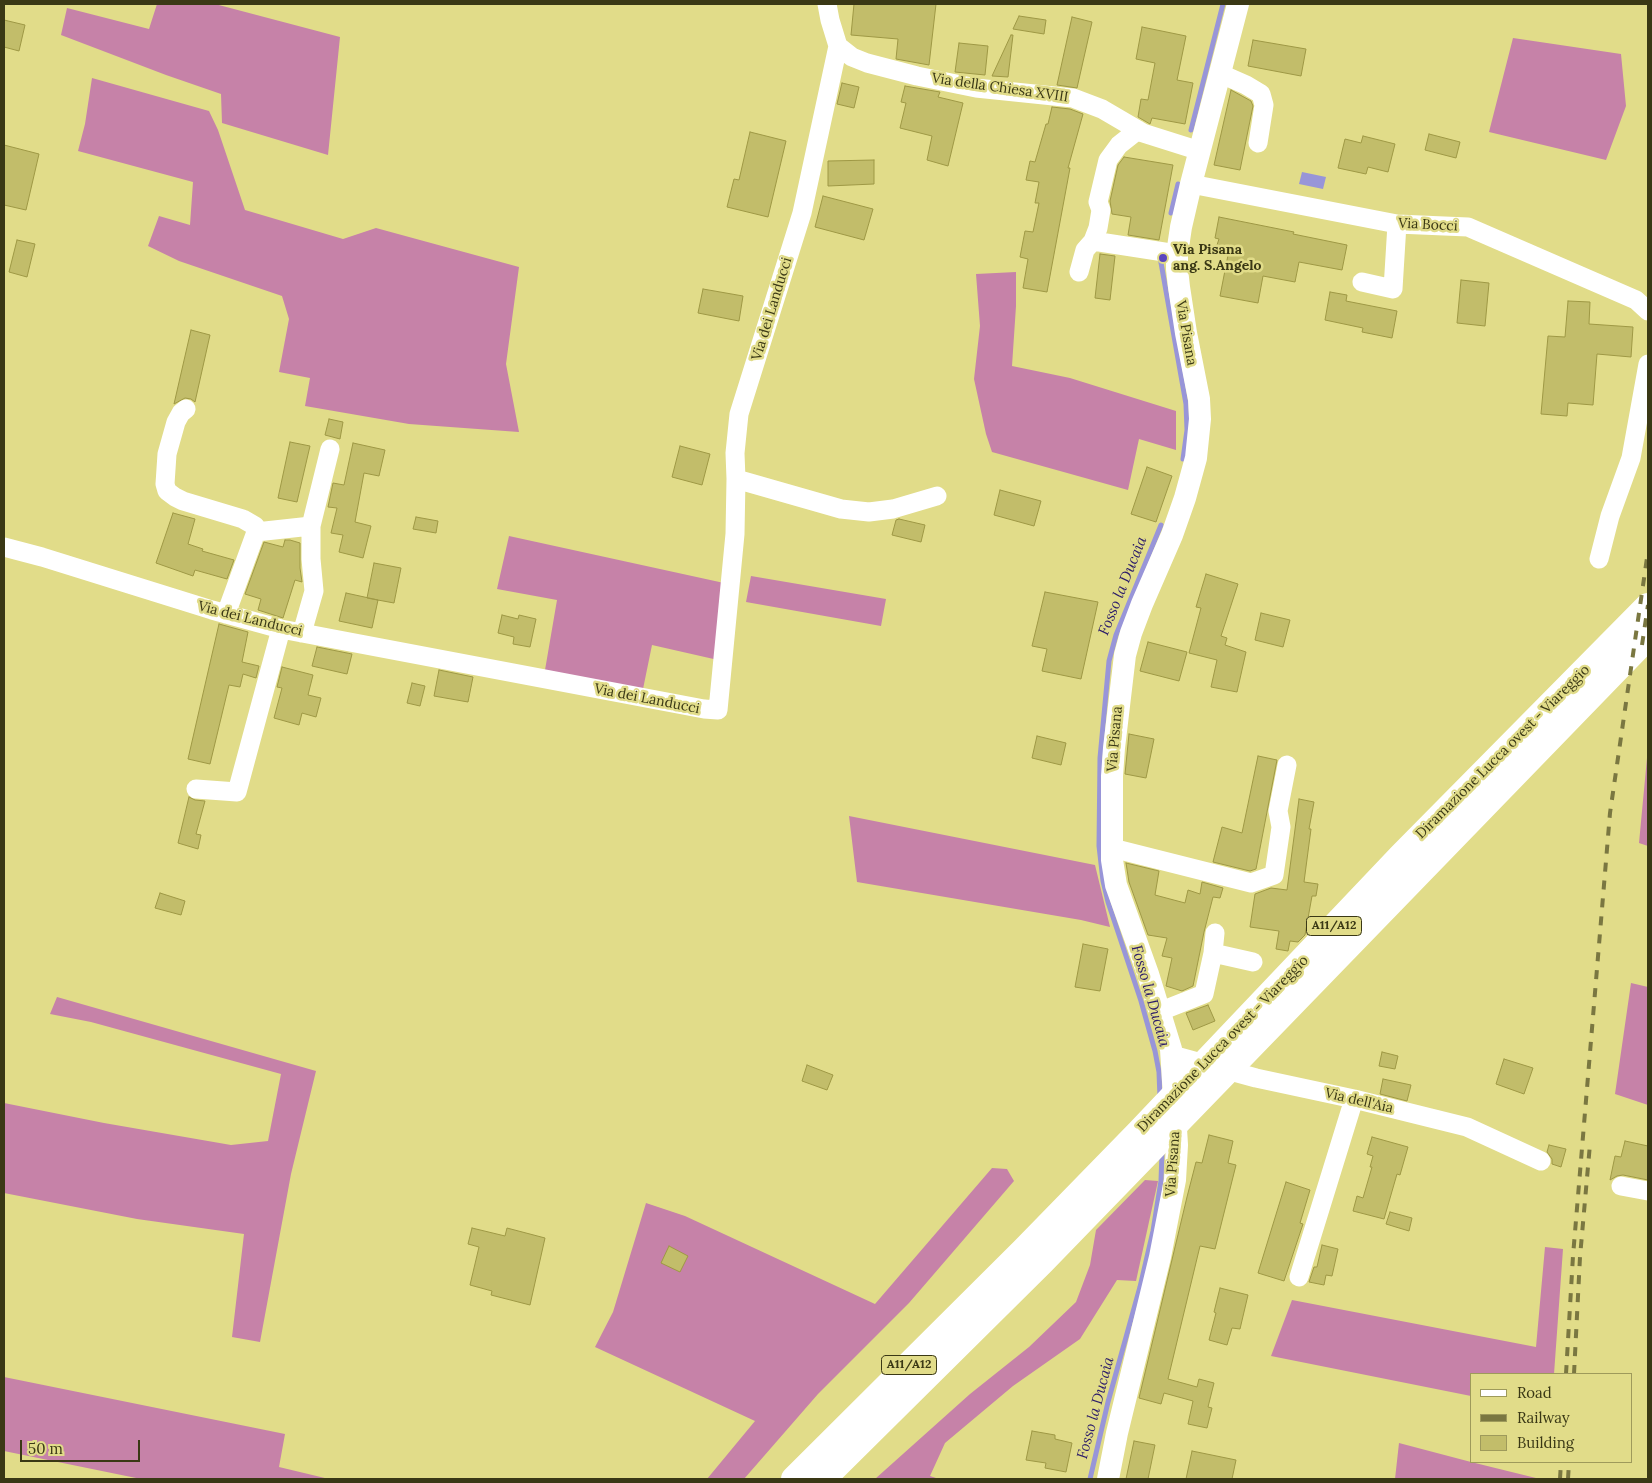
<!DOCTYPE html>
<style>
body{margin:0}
#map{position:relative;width:1652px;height:1483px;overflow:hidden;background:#e1dc89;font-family:Lora,serif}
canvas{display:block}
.frame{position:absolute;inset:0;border:5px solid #3a3815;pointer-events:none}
.legend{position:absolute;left:1470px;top:1373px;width:162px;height:90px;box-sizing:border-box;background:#e1dc89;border:1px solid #9e9a5b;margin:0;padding:6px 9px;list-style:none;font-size:15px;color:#3a3815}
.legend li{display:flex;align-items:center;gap:10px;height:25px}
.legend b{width:25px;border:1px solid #9e9a5b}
.scale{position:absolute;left:20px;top:1440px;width:120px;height:22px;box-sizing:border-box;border:2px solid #3a3815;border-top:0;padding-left:6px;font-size:15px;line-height:18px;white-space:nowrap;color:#3a3815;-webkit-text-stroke:4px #e1dc89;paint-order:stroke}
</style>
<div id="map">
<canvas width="1652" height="1483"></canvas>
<div class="frame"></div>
<ul class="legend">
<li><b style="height:6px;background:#fff"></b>Road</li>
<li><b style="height:6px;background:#7a7741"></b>Railway</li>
<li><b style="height:14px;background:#c2bd6a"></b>Building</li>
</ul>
<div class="scale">50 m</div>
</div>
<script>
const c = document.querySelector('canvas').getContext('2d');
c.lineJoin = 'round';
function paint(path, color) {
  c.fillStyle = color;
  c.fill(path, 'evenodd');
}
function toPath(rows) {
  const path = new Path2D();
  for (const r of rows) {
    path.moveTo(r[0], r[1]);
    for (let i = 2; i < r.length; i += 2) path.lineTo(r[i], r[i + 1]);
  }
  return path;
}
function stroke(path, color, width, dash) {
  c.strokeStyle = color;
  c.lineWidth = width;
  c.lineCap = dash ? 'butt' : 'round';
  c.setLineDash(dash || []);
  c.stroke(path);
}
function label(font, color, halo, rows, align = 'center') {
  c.font = font + ' Lora,serif';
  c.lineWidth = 5;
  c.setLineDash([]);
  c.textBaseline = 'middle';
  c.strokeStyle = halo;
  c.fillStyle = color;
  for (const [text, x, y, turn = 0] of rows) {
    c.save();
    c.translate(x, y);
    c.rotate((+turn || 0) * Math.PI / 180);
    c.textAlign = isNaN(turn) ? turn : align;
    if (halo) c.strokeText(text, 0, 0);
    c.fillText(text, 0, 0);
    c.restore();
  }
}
const forest = toPath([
 [157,4,215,4,340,37,328,155,222,123,221,94,166,75,61,35,67,8,149,29],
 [1513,38,1621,54,1626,106,1606,160,1489,132],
 [92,78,209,111,218,130,245,210,343,239,376,228,519,267,506,364,519,432,409,424,305,406,310,378,279,372,289,319,282,296,179,261,148,246,159,216,190,225,193,182,78,151,85,124],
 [1016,272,1016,306,1012,366,1070,378,1176,411,1176,450,1139,439,1128,490,992,452,986,434,974,379,980,326,976,274],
 [509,536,724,583,718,660,652,645,643,689,545,670,557,600,497,589],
 [751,576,886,599,881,626,746,602],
 [1647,758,1648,758,1648,846,1639,843],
 [849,816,1095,865,1110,927,1081,920,857,882],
 [1631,983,1648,987,1648,1105,1615,1094],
 [57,997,316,1071,291,1174,260,1342,232,1337,244,1234,137,1219,4,1193,4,1103,104,1123,231,1145,268,1141,281,1074,91,1022,50,1014],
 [992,1168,1007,1169,1014,1181,909,1303,818,1394,744,1479,707,1479,755,1421,595,1347,613,1312,646,1203,685,1216,875,1304],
 [1145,1180,1158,1181,1136,1281,1117,1280,1080,1339,1013,1386,945,1443,930,1476,939,1479,875,1479,970,1394,1029,1347,1076,1302,1090,1265,1096,1230],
 [1545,1247,1563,1249,1554,1374,1471,1374,1471,1396,1271,1356,1292,1300,1536,1347],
 [4,1377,285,1434,279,1467,329,1479,141,1479,4,1451],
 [1399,1443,1471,1462,1540,1479,1395,1479]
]);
const water = toPath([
 [1302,172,1326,177,1323,189,1299,184]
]);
const stream = toPath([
 [1191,130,1223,4],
 [1171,213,1178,184],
 [1160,257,1186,404,1187,430,1183,459],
 [1160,1098,1159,1072,1155,1051,1141,1001,1108,902,1103,881,1099,846,1100,758,1109,661,1116,635,1161,525],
 [1090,1479,1108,1402,1140,1287,1153,1231,1161,1181,1162,1152]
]);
const building = toPath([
 [854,4,936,4,929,65,896,59,898,39,851,35,854,4],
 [1019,16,1046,20,1044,34,1013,29,1019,16],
 [1072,17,1092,22,1077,88,1057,85,1072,17],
 [4,20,25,25,19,51,4,47,4,20],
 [1142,27,1186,36,1177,80,1193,83,1185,124,1152,118,1150,124,1138,117,1141,99,1148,100,1155,63,1136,59,1142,27],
 [1011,35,1013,35,1008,77,992,76,1011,35],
 [1253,40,1306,49,1301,76,1248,66,1253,40],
 [959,43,988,46,985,75,955,72,959,43],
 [842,83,859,87,854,108,837,104,842,83],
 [905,86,940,92,938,97,963,103,948,166,927,160,932,136,900,128,906,103,901,102,905,86],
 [1231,90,1251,101,1253,106,1240,170,1214,165,1231,90],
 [1052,107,1070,109,1083,114,1068,168,1070,168,1047,292,1023,288,1028,259,1020,257,1025,231,1033,232,1039,203,1035,203,1039,182,1026,180,1030,161,1035,162,1046,124,1048,124,1052,107],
 [750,132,786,141,768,217,727,207,734,179,739,180,750,132],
 [1429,134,1460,142,1456,158,1425,150,1429,134],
 [1363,136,1395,144,1388,172,1368,167,1366,174,1338,168,1345,139,1361,143,1363,136],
 [4,145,39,154,26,210,4,205,4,145],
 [1124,157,1173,165,1159,240,1128,235,1131,217,1112,214,1110,201,1118,165,1124,157],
 [874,160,874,184,828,186,828,161,874,160],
 [823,196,873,209,864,240,815,227,823,196],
 [1219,217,1294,232,1293,234,1347,245,1342,270,1299,262,1295,282,1263,276,1258,303,1220,296,1229,250,1216,248,1219,239,1215,238,1219,217],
 [17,240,35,244,27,277,9,272,17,240],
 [1100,254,1115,256,1110,300,1095,298,1100,254],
 [1461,280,1489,283,1485,326,1457,323,1461,280],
 [703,289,743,296,739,321,698,313,703,289],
 [1330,292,1347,295,1346,301,1397,311,1392,338,1362,332,1363,328,1325,320,1330,292],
 [1568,301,1590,302,1589,324,1633,327,1631,357,1597,354,1593,405,1568,403,1567,416,1541,414,1548,336,1565,337,1568,301],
 [191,330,210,335,195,402,191,399,185,398,174,404,191,330],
 [329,419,343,422,340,439,325,435,329,419],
 [290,442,310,446,297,502,278,498,290,442],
 [353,443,385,450,379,476,364,473,355,522,371,526,363,558,339,552,343,535,331,533,337,508,328,507,333,483,344,485,353,443],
 [680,446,710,454,702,485,672,477,680,446],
 [1147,467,1172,476,1156,522,1131,514,1147,467],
 [1000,490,1041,501,1034,526,994,515,1000,490],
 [173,513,195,519,188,544,203,549,202,551,234,560,227,579,195,570,193,576,156,563,173,513],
 [416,517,438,521,436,533,413,529,416,517],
 [899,519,925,525,921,542,892,535,896,520,899,519],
 [285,540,290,540,300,543,300,568,302,582,295,580,283,618,258,610,261,599,245,594,264,542,283,547,285,540],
 [374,563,401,568,394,603,367,598,374,563],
 [1206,574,1238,584,1221,636,1227,638,1225,645,1246,652,1237,692,1211,687,1217,660,1189,653,1201,608,1196,607,1206,574],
 [1045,592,1098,602,1081,679,1042,671,1047,649,1032,646,1045,592],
 [346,593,378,600,372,628,339,621,346,593],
 [1261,613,1290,620,1283,647,1255,640,1261,613],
 [502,615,518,619,519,615,536,619,530,647,513,644,514,637,498,633,502,615],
 [219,624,248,632,242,662,259,666,256,678,243,674,240,687,229,685,210,764,188,759,219,624],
 [1148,642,1187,652,1179,681,1140,671,1148,642],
 [317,647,352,654,347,674,312,666,317,647],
 [282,667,313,675,308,695,321,698,316,717,302,713,299,725,274,718,282,688,277,687,282,667],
 [439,670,473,677,468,702,434,696,439,670],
 [412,683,425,686,420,706,407,703,412,683],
 [1129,734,1154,739,1146,778,1125,774,1129,734],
 [1037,736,1066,743,1061,765,1032,758,1037,736],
 [1258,756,1277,760,1256,869,1250,871,1213,862,1222,827,1242,833,1258,756],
 [189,797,195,800,205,801,196,834,201,835,198,849,178,843,189,797],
 [1299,799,1314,802,1309,829,1311,829,1304,882,1318,884,1316,896,1312,896,1305,935,1298,942,1290,941,1288,951,1276,949,1279,931,1250,927,1255,894,1271,888,1287,890,1299,799],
 [1126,863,1159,871,1155,895,1185,903,1188,890,1200,894,1202,882,1223,888,1220,898,1213,897,1204,932,1193,986,1182,991,1166,986,1172,958,1162,956,1167,938,1148,935,1129,882,1126,863],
 [160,893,185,901,181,915,155,908,160,893],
 [1083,944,1108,949,1100,991,1075,987,1083,944],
 [1208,1005,1215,1021,1193,1030,1186,1013,1208,1005],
 [1382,1052,1398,1056,1395,1069,1379,1066,1382,1052],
 [1504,1059,1533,1068,1524,1094,1496,1084,1504,1059],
 [807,1065,833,1075,827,1090,802,1081,807,1065],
 [1383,1079,1411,1085,1407,1101,1380,1094,1383,1079],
 [1209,1135,1233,1141,1228,1163,1236,1165,1215,1249,1200,1246,1168,1379,1197,1387,1199,1379,1214,1383,1208,1407,1212,1408,1207,1428,1188,1424,1193,1401,1164,1393,1161,1404,1139,1398,1187,1197,1196,1162,1202,1163,1209,1135],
 [1372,1137,1408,1147,1400,1175,1397,1174,1384,1219,1353,1211,1357,1196,1363,1198,1372,1167,1370,1167,1373,1156,1367,1154,1372,1137],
 [1625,1141,1648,1146,1648,1180,1623,1175,1617,1176,1610,1180,1615,1156,1621,1157,1625,1141],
 [1549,1145,1566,1149,1561,1167,1552,1164,1552,1159,1547,1152,1549,1145],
 [1286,1182,1310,1190,1300,1223,1303,1224,1284,1281,1258,1273,1286,1182],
 [1390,1212,1412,1218,1409,1231,1386,1224,1390,1212],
 [472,1228,505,1236,507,1228,545,1238,530,1305,491,1295,492,1291,470,1285,479,1247,468,1244,472,1228],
 [1322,1245,1338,1249,1332,1276,1326,1275,1324,1285,1309,1282,1314,1267,1317,1267,1322,1245],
 [669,1246,688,1256,680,1272,661,1263,669,1246],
 [1220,1288,1248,1295,1240,1329,1232,1328,1227,1345,1209,1340,1216,1313,1214,1312,1220,1288],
 [1032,1431,1055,1435,1055,1439,1072,1443,1066,1472,1045,1468,1046,1463,1026,1460,1032,1431],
 [1134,1441,1155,1445,1148,1479,1126,1479,1134,1441],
 [1192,1451,1236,1460,1232,1479,1186,1479,1192,1451]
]);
const minor = toPath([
 [827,4,830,20,838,46,852,57,867,63,917,76,976,88,1073,98,1102,109,1143,133,1200,151],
 [1221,74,1246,85,1261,94,1264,105,1258,143],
 [1191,184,1397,224,1468,227,1636,300,1648,311],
 [1093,241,1177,254],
 [1079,272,1085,250,1093,241,1098,228,1101,210,1098,202,1108,160,1119,145,1138,130],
 [1362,282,1393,289,1397,224],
 [186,409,181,413,176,422,167,454,165,484,167,491,175,497,183,501,243,519,255,526,256,532,226,614],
 [736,479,841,509,869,512,893,509,937,496],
 [256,532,311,526],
 [4,547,42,557,212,610,281,629,704,709,718,710,735,534,736,479,735,453,739,414,802,213,838,46],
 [1599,559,1610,516,1631,458,1648,364],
 [302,633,314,591,311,559,311,526,330,449],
 [196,789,237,792,281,629],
 [1112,848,1251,883,1274,875,1281,827,1278,811,1287,765],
 [1213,953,1215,933],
 [1161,1011,1204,994,1213,953,1253,962],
 [1172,1055,1256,1078,1354,1099,1467,1127,1541,1161],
 [1621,1186,1648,1191],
 [1299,1277,1354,1099]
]);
const major = toPath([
 [1108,1479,1117,1433,1160,1257,1175,1180,1177,1145,1171,1049,1148,974,1116,885,1112,860,1112,776,1114,748,1125,655,1131,633,1142,604,1172,535,1185,498,1196,458,1200,419,1199,399,1186,333,1179,287,1177,269,1177,254,1181,227,1191,184,1238,4]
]);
const highway = toPath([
 [794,1479,1024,1250,1139,1132,1401,856,1648,606],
 [823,1479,1042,1262,1648,637]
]);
const rail = toPath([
 [1642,645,1648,605],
 [1566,1374,1573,1256,1610,813,1648,551],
 [1574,1374,1580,1257,1590,1144],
 [1560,1479,1561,1462],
 [1568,1479,1569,1462]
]);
const markers = [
 [1163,258,5,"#5a45be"]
];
const shields = [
 [1334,926,55],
 [909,1365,55]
];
const shieldNames = [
 ["A11/A12",1334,926],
 ["A11/A12",909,1365]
];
const streetNames = [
 ["Via della Chiesa XVIII",1000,88,8],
 ["Via Bocci",1428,225,3],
 ["Via dei Landucci",772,309,-73],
 ["Via Pisana",1186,333,80],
 ["Via dei Landucci",250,619,14],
 ["Via dei Landucci",647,699,11],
 ["Via Pisana",1115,739,-85],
 ["Diramazione Lucca ovest - Viareggio",1503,752,-45],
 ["Diramazione Lucca ovest - Viareggio",1223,1044,-46],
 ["Via dell'Aia",1359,1101,13],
 ["Via Pisana",1173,1164,-86]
];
const poiNames = [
 ["Via Pisana",1173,250],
 ["ang. S.Angelo",1173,266]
];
const waterNames = [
 ["Fosso la Ducaia",1123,586,-68],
 ["Fosso la Ducaia",1150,996,74],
 ["Fosso la Ducaia",1096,1408,-75]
];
paint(forest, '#c682a8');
paint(water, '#9895d8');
stroke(stream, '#9895d8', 5);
paint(building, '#c2bd6a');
stroke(building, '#9e9845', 1);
stroke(minor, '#fff', 19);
stroke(major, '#fff', 22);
stroke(highway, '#fff', 26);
stroke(rail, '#7a7741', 4, [9, 9]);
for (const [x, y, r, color] of markers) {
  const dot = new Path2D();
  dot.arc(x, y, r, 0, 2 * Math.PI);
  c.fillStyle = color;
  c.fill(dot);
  stroke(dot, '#e1dc89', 2);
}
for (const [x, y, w] of shields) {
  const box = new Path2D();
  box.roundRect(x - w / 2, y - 9.5, w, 19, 4);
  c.fillStyle = '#e1dc89';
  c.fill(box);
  stroke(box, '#3a3815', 1);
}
label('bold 12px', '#3a3815', null, shieldNames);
label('14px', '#3a3815', '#e1dc89', streetNames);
label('bold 14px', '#3a3815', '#e1dc89', poiNames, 'left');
label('italic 15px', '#2b1b69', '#e1dc89', waterNames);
</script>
